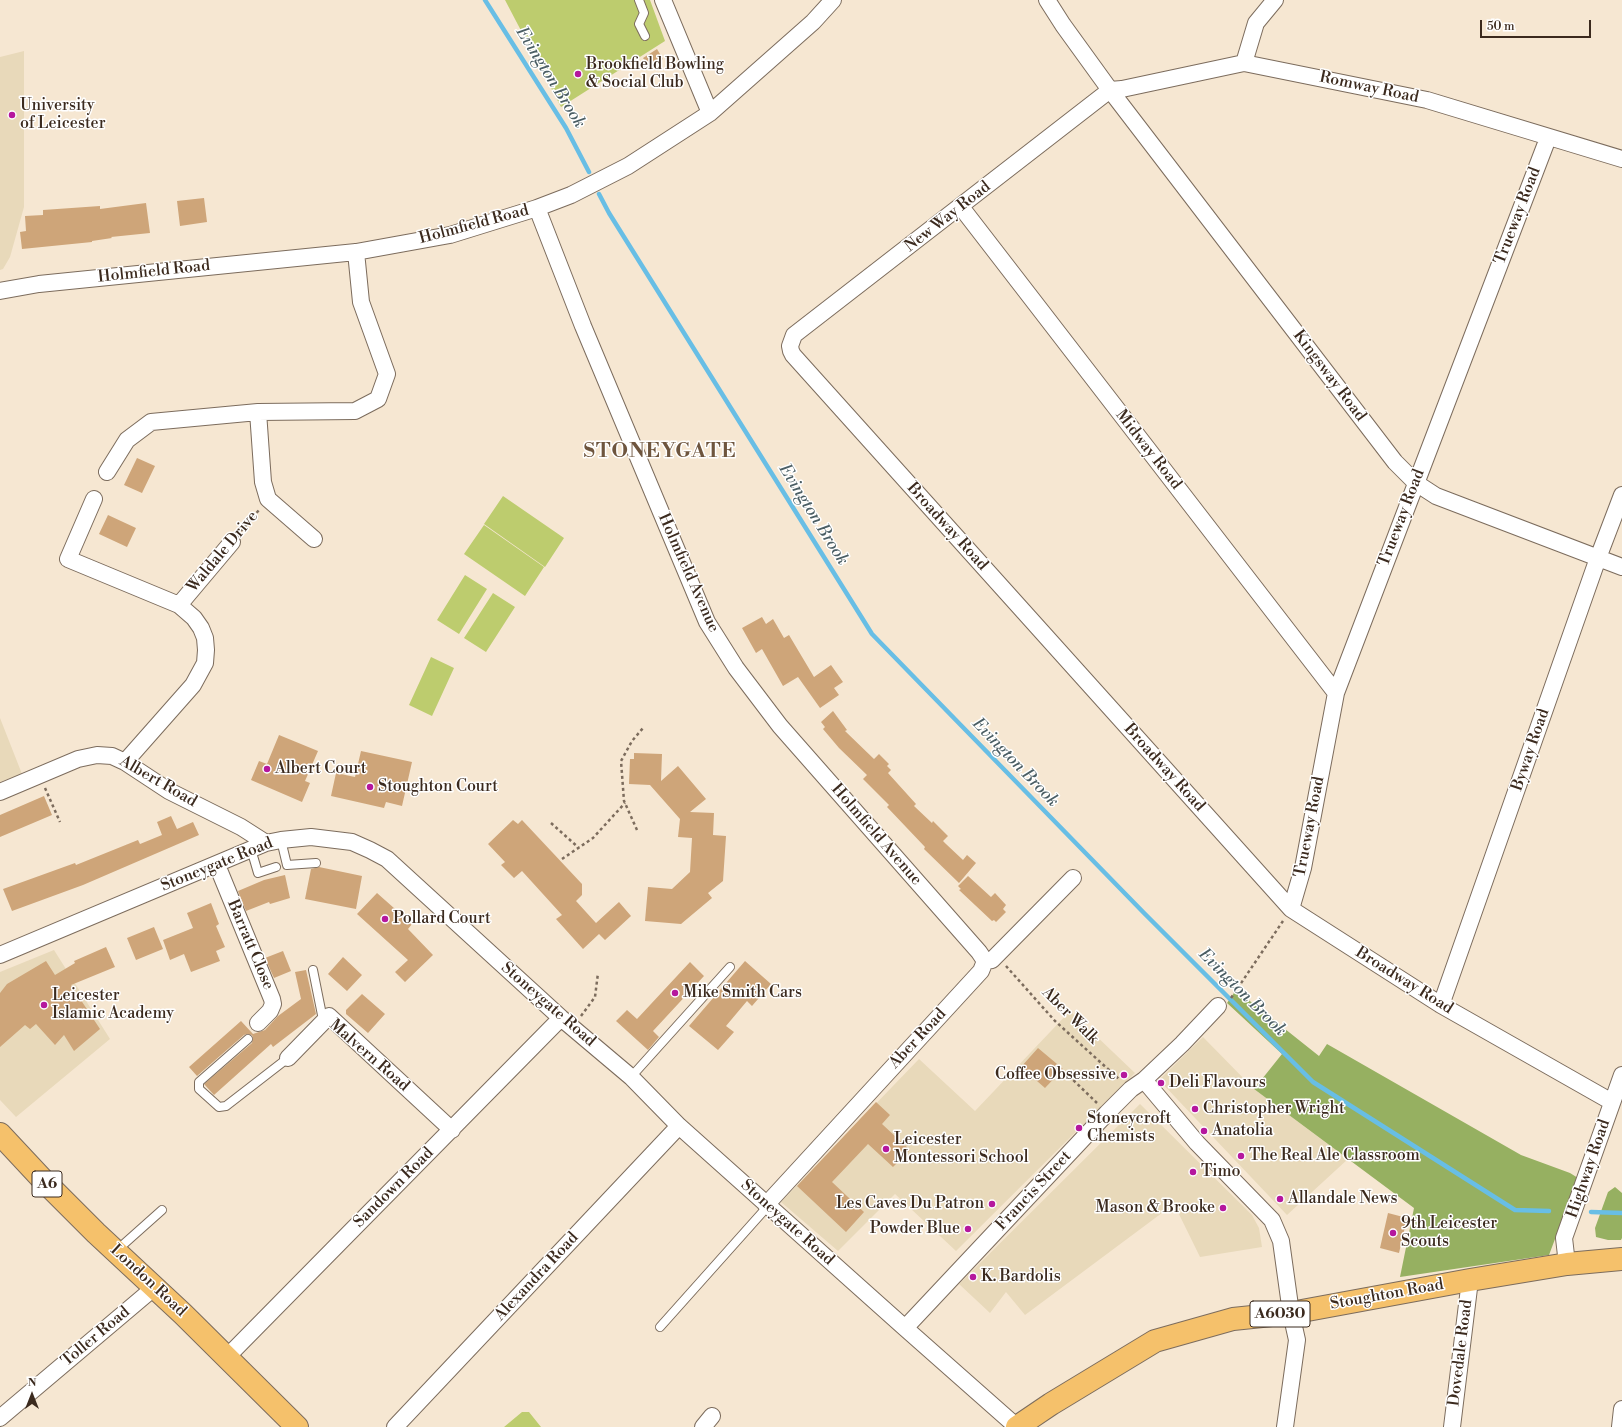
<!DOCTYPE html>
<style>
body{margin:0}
#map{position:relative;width:1622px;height:1427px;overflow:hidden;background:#f6e7d2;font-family:"Libre Bodoni",serif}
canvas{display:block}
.north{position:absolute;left:12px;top:1375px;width:40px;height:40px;-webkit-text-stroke:3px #fff;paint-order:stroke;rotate:0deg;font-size:11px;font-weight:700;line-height:16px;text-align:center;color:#3b2a1e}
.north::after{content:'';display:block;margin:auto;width:14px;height:18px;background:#3b2a1e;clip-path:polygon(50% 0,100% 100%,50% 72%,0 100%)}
.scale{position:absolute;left:1480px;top:20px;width:111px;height:18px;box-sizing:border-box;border:2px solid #3b2a1e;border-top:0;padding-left:5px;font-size:12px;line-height:14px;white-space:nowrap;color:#3b2a1e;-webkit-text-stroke:3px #fff;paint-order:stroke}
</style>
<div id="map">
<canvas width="1622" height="1427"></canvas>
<div class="north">N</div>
<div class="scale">50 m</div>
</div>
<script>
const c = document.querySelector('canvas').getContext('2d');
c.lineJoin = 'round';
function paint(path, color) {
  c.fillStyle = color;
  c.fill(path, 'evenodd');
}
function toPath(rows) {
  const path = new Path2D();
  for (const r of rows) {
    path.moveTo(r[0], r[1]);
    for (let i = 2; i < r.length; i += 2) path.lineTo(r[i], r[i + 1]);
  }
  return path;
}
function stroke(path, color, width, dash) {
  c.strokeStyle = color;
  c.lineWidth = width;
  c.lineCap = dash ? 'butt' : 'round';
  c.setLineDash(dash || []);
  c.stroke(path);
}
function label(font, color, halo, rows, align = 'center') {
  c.font = font + ' "Libre Bodoni",serif';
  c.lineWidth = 3;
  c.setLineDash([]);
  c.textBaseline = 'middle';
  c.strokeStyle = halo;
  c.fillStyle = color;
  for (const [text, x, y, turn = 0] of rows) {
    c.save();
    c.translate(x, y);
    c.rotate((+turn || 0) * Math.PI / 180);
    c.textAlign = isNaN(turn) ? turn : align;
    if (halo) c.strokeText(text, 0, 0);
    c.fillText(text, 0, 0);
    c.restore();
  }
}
const built = toPath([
 [24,51,24,207,10,257,3,269,0,270,0,57],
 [0,718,22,774,0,782],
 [54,950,110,1039,16,1117,0,1100,0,972],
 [1070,1011,1135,1073,956,1251,895,1194,838,1251,781,1202,919,1059,975,1111],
 [1203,1037,1254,1089,1348,1159,1287,1215,1159,1080],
 [1140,1104,1252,1215,1259,1228,1262,1247,1200,1257,1174,1204,1025,1315,1006,1292,990,1313,959,1284]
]);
const green = toPath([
 [505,0,650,0,665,41,561,107],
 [503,496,564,538,545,567,484,524],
 [484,525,544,567,525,596,464,554],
 [465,575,487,589,459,634,437,620],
 [493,593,515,607,486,652,464,638],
 [431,657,454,668,432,716,409,705],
 [522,1412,529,1412,541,1427,504,1427]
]);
const forest = toPath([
 [1236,990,1319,1056,1327,1044,1521,1155,1570,1173,1578,1178,1549,1255,1400,1277,1414,1208,1254,1089,1282,1054,1227,1003],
 [1615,1187,1622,1193,1622,1238,1621,1240,1608,1240,1596,1237,1595,1228,1608,1192]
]);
const stream = toPath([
 [485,0,566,128,589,172],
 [599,194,609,213,872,634,1144,913,1313,1082,1515,1210,1549,1211],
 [1591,1212,1622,1213]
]);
const building = toPath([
 [657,49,663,59,650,68,643,58],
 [204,198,207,222,180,226,177,201],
 [146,203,150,233,111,237,112,238,92,241,92,242,22,249,20,232,26,231,25,216,43,215,43,210,100,206,100,209],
 [137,458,155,466,142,493,124,485],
 [108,515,136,528,127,547,99,534],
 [762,617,766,624,773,619,784,638,789,635,814,677,831,665,843,682,834,688,839,695,820,708,798,677,783,686,762,649,756,653,742,628],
 [833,711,847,730,845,731,874,759,879,754,889,764,887,766,891,770,888,773,916,804,914,806,932,823,933,821,948,836,943,841,946,844,963,860,967,855,976,863,959,883,924,849,925,847,887,807,889,805,863,779,867,775,839,748,823,729,825,727,821,722],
 [279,735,318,751,305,781,310,783,302,802,251,780,259,761,267,764],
 [361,751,412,762,402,806,386,802,384,808,331,796,336,773,355,777],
 [634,753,662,754,661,781,678,766,706,799,690,812,714,813,713,835,726,836,723,881,708,893,712,898,681,924,645,921,648,887,672,889,690,872,692,838,678,837,680,819,650,785,629,784,630,759,634,759],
 [44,796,52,815,0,837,0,815],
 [171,816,177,829,193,822,199,835,83,885,12,911,3,889,75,863,76,865,138,840,140,844,162,835,157,822],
 [513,820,518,824,522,820,582,884,582,895,576,901,596,923,619,902,631,916,605,940,599,934,583,949,556,919,562,915,522,871,514,878,501,865,505,862,488,844],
 [319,867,362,876,356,909,305,899,311,869],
 [285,875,290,898,270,904,269,902,246,911,238,891,264,880],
 [968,876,991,897,995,893,1006,905,1003,909,1006,912,996,922,994,920,992,921,959,890,961,889,958,886],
 [377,893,412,924,408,929,433,955,405,982,395,972,408,960,357,914],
 [211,903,219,924,216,926,225,947,216,951,220,961,191,972,184,954,170,960,163,940,193,928,187,913],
 [154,927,163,949,136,960,127,938],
 [106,947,115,967,71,985,100,1029,74,1051,64,1035,55,1045,36,1024,30,1029,25,1025,0,1047,0,993,7,984,46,961,55,975,75,963,74,961],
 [283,951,291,971,274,978,265,958],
 [343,957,362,975,347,991,328,974],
 [745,961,771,984,752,1006,747,1001,726,1026,734,1032,718,1050,689,1026],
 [690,962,704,976,653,1031,659,1037,648,1050,616,1021,627,1010,637,1019],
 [306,970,316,1014,273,1047,271,1044,214,1095,204,1084,252,1043,253,1038,252,1035,247,1034,244,1035,197,1076,189,1067,241,1021,253,1034,265,1030,278,1016,301,999,295,972],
 [362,994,385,1014,368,1033,346,1014,346,1010],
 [1038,1048,1063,1069,1045,1088,1021,1067],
 [876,1102,890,1115,882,1124,910,1150,893,1167,868,1144,832,1182,864,1212,846,1232,797,1186],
 [1388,1213,1407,1218,1399,1253,1380,1248]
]);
const path = toPath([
 [241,531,259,510],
 [45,788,60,822],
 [551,823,579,848],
 [637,830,624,801,621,761,632,741,643,728],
 [562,859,593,838,625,803],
 [1006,966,1055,1021,1120,1080],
 [1231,998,1283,921],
 [581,1016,595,997,598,973],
 [1057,1076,1069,1076,1097,1103]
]);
const lane = toPath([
 [639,0,644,13,639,24,645,36],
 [281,840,287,865,316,863],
 [251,849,258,873,276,867],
 [313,970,322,1015,326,1019],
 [248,1039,199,1082,199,1089,219,1107,226,1106,288,1058],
 [631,1077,730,967],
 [116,1251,162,1210],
 [660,1327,768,1206]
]);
const street = toPath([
 [663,0,710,113],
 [1047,0,1063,25,1110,90,1395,462,1416,483,1436,496,1622,567],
 [1244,63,1256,23,1275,0],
 [1110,90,794,335,790,346,791,351,793,355,1291,909,1441,1005,1612,1102],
 [1110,90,1122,89,1244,63,1427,100,1622,159],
 [961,207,1336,693],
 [537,208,583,326,707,622,736,668,780,726,979,952,985,961],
 [0,291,39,284,356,252,450,235,537,208,571,195,628,166,710,113,813,22,833,0],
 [258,412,263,482,268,499,314,539],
 [107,472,127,440,151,422,258,412,355,411,378,399,387,374,361,302,356,252],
 [94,499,68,559,179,605,194,618,201,628,205,638,206,650,205,663,193,685,125,762],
 [179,605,232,542],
 [0,792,78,759,97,755,112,756,125,762,169,791,241,827,266,843],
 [217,865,272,999,273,1004,270,1011,258,1023],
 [1291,909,1303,868,1336,693,1548,138],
 [0,955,266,843,281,840,311,837,352,842,370,850,387,859,561,1018,631,1077,679,1126,905,1328,1017,1427],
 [1441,1005,1598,558,1622,495],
 [288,1058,329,1016,452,1130],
 [1144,1080,1197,1143,1272,1220,1281,1241,1291,1313,1297,1340,1285,1427],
 [766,1205,981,971,985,961,992,960,1073,878],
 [1567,1264,1564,1238,1622,1075],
 [905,1328,1107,1113,1131,1089,1144,1080,1182,1044,1218,1006],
 [227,1357,561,1018],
 [0,1418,155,1287],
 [395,1427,679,1126],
 [703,1427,712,1416],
 [1452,1427,1470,1280],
 [1620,1427,1622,1409]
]);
const primary = toPath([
 [0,1134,43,1180,96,1233,183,1314,297,1427]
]);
const highway = toPath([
 [1017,1427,1051,1404,1155,1341,1233,1319,1291,1313,1470,1280,1567,1264,1622,1259]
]);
const markers = [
 [578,74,4,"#b5179e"],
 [12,115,4,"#b5179e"],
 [267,769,4,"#b5179e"],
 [370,787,4,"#b5179e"],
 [385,919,4,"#b5179e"],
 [675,993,4,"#b5179e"],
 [44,1005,4,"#b5179e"],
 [1124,1075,4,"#b5179e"],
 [1161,1083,4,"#b5179e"],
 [1195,1109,4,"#b5179e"],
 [1079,1128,4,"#b5179e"],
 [1204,1131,4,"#b5179e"],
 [886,1149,4,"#b5179e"],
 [1241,1156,4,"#b5179e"],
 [1193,1172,4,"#b5179e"],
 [1280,1199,4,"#b5179e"],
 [992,1204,4,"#b5179e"],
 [1223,1208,4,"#b5179e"],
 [968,1229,4,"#b5179e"],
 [1393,1233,4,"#b5179e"],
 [973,1277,4,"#b5179e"]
];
const shields = [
 [47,1184,30],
 [1280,1314,60]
];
const shieldNames = [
 ["A6",47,1184],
 ["A6030",1280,1314]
];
const poiNames = [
 ["Brookfield Bowling",586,65],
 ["& Social Club",586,83],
 ["University",20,106],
 ["of Leicester",20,124],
 ["Albert Court",275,769],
 ["Stoughton Court",378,787],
 ["Pollard Court",393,919],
 ["Mike Smith Cars",683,993],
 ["Leicester",52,996],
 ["Islamic Academy",52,1014],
 ["Coffee Obsessive",1116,1075,"right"],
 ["Deli Flavours",1169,1083],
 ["Christopher Wright",1203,1109],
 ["Stoneycroft",1087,1119],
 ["Chemists",1087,1137],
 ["Anatolia",1212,1131],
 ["Leicester",894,1140],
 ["Montessori School",894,1158],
 ["The Real Ale Classroom",1249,1156],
 ["Timo",1201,1172],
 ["Allandale News",1288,1199],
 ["Les Caves Du Patron",984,1204,"right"],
 ["Mason & Brooke",1215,1208,"right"],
 ["9th Leicester",1401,1224],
 ["Scouts",1401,1242],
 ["Powder Blue",960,1229,"right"],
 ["K. Bardolis",981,1277]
];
const streetNames = [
 ["Romway Road",1369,88,12],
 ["Trueway Road",1518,216,-69],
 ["New Way Road",948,217,-38],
 ["Holmfield Road",474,225,-15],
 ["Holmfield Road",154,272,-6],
 ["Kingsway Road",1329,376,53],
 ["Midway Road",1148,450,52],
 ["Trueway Road",1402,518,-69],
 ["Broadway Road",947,527,48],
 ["Waldale Drive",223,552,-50],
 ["Holmfield Avenue",688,573,66],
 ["Byway Road",1531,750,-71],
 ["Broadway Road",1164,768,48],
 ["Albert Road",158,782,30],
 ["Trueway Road",1310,827,-79],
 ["Holmfield Avenue",876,835,49],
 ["Stoneygate Road",217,865,-22],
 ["Barratt Close",250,945,67],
 ["Broadway Road",1404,981,32],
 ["Stoneygate Road",548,1005,41],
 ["Aber Walk",1070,1016,45],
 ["Aber Road",918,1039,-47],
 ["Malvern Road",369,1056,41],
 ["Highway Road",1589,1169,-71],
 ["Sandown Road",394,1188,-45],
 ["Francis Street",1034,1191,-47],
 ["Stoneygate Road",787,1223,42],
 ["Alexandra Road",537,1277,-47],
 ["London Road",148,1281,43],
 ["Stoughton Road",1387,1295,-10],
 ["Toller Road",96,1337,-40],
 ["Dovedale Road",1461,1353,-83]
];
const waterNames = [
 ["Evington Brook",550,78,58],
 ["Evington Brook",813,515,58],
 ["Evington Brook",1015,763,46],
 ["Evington Brook",1242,993,45]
];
const districtNames = [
 ["STONEYGATE",660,452]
];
paint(built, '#e8d9ba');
paint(green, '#bdcc6e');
paint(forest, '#96b061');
stroke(stream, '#68bee5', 4.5);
paint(building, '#cea579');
stroke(lane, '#7c6c5d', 10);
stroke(street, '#7c6c5d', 18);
stroke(primary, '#7c6c5d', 24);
stroke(highway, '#7c6c5d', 24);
stroke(path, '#7c6c5d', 2.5, [3, 3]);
stroke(lane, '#fff', 8);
stroke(street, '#fff', 16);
stroke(primary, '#f5c16b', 22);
stroke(highway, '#f5c16b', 22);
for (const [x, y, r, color] of markers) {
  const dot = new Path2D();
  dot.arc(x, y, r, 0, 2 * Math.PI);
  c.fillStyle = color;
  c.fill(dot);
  stroke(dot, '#fff', 1.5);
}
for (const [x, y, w] of shields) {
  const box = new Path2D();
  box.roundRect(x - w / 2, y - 13, w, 26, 3);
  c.fillStyle = '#fff';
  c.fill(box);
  stroke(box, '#3b2a1e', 1);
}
label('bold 15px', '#3b2a1e', null, shieldNames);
label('16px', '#3b2a1e', '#fff', poiNames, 'left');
label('16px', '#3b2a1e', '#fff', streetNames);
label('italic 17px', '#4b5e64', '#fff', waterNames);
c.letterSpacing = '1px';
label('bold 20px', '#6e553e', '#fff', districtNames);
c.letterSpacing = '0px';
</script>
